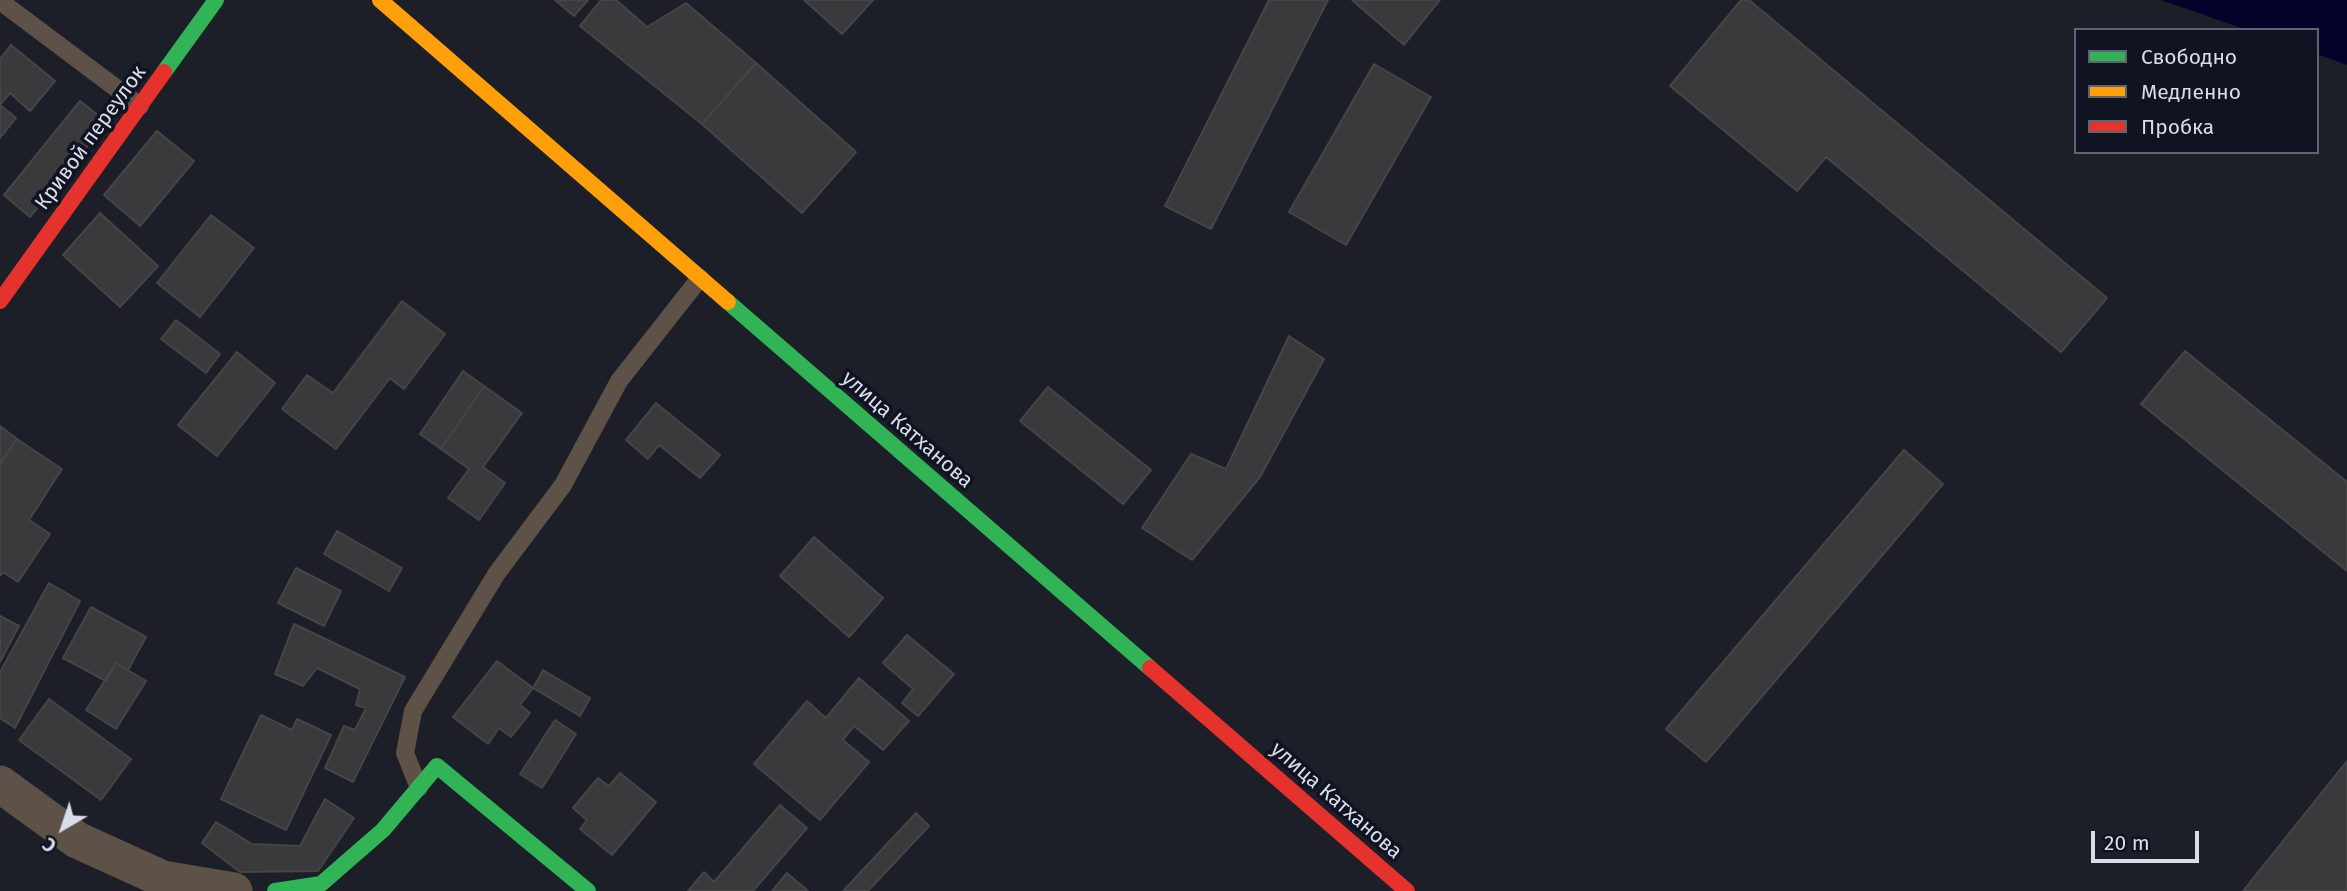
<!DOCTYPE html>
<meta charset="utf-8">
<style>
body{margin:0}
#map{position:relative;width:2347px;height:891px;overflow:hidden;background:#1c1f28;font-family:"Fira Sans",sans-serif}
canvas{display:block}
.legend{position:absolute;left:2074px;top:28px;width:245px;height:126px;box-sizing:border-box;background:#0f1322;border:2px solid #606471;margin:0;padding:9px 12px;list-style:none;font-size:21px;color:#d9dde8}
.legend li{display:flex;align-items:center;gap:14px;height:35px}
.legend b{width:35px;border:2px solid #606471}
.north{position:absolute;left:28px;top:793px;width:70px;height:70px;-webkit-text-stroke:5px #0f1322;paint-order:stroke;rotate:219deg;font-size:19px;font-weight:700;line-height:28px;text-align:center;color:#d9dde8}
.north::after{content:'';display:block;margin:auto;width:24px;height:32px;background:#d9dde8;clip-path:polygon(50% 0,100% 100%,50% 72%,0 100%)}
.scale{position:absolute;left:2091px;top:831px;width:108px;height:32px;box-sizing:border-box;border:4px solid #d9dde8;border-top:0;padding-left:9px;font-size:21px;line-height:24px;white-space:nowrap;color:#d9dde8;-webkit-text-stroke:5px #0f1322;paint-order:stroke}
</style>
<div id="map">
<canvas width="2347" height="891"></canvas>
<ul class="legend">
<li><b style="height:9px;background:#30b455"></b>Свободно</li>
<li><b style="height:9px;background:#ff9f0a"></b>Медленно</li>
<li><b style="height:9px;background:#e5322d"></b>Пробка</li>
</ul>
<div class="north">С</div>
<div class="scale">20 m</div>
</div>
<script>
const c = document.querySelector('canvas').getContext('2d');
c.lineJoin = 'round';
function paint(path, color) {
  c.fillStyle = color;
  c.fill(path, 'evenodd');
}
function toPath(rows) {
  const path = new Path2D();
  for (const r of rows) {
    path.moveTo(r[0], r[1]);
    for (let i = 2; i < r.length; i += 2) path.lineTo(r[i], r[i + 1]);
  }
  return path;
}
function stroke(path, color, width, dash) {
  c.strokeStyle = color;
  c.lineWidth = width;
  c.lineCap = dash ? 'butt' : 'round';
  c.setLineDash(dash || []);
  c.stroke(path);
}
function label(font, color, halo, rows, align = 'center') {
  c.font = font + ' "Fira Sans",sans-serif';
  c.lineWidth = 7;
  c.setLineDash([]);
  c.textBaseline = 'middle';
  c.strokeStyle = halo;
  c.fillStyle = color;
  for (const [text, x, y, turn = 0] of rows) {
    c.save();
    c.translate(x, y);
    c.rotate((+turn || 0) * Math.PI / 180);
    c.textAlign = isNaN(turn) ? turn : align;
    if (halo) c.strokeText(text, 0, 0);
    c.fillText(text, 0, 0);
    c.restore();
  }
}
const water = toPath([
 [2161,0,2347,0,2347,65,2317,54,2317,30,2247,30]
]);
const building = toPath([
 [555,0,588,0,574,16,555,0],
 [601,0,616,0,647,27,686,3,756,63,702,124,580,26,601,0],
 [804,0,873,0,842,34,804,0],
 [1269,0,1328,0,1211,229,1165,206,1269,0],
 [1352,0,1440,0,1404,45,1352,0],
 [1741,0,1749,0,2107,298,2061,352,1826,157,1797,191,1670,86,1741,0],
 [11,45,55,81,30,111,10,93,0,105,16,118,0,138,0,59,11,45],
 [756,63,856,152,802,213,702,124,756,63],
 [1374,64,1431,97,1346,245,1289,212,1374,64],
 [80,101,107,122,30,217,4,195,80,101],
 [157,131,194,161,140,226,104,195,157,131],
 [100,213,158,266,120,307,63,255,100,213],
 [211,215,254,248,200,317,157,283,211,215],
 [402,301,445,334,404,389,390,378,336,449,282,409,307,375,333,393,402,301],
 [176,320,220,354,206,373,161,339,176,320],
 [1289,336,1324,359,1260,477,1192,560,1142,528,1191,454,1226,469,1289,336],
 [2185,351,2347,482,2347,571,2141,404,2185,351],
 [237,352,275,383,217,456,178,425,237,352],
 [463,371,484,386,441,449,420,434,463,371],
 [484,386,522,413,483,467,505,483,479,520,448,498,469,469,441,449,484,386],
 [1048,387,1151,470,1123,504,1020,421,1048,387],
 [656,403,720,455,700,478,659,445,648,459,626,440,656,403],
 [0,426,17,439,0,464,0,426],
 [17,439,62,469,29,520,50,534,18,582,3,572,0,576,0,464,17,439],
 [1904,450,1943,484,1706,762,1666,729,1904,450],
 [337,531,402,568,389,591,324,554,337,531],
 [814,537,883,598,849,637,780,576,814,537],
 [296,568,341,591,324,626,278,603,296,568],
 [49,583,80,601,15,728,0,718,0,672,49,583],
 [91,607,146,637,128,670,116,663,106,681,63,658,91,607],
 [0,616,19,626,0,662,0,616],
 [294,624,405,677,353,782,325,768,344,726,355,730,366,708,356,705,360,689,317,668,303,686,275,674,294,624],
 [907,635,954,674,918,716,902,703,913,689,883,663,907,635],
 [497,661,533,688,520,705,530,713,511,737,499,728,488,744,453,717,497,661],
 [116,663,146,681,116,729,86,710,116,663],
 [543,670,590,698,580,716,533,688,543,670],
 [859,678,909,721,883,750,854,726,843,740,869,762,820,820,754,764,807,701,826,718,859,678],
 [49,699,131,759,101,800,19,740,49,699],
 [261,715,292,730,297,719,331,735,286,830,221,799,261,715],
 [555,720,576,734,542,788,520,774,555,720],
 [2347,761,2347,891,2243,891,2347,761],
 [620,773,656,802,612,855,580,829,587,820,573,808,598,778,609,786,620,773],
 [325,799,354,818,318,871,240,872,202,843,216,822,252,844,300,846,325,799],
 [780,805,807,828,753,891,688,891,704,872,714,882,780,805],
 [916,813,929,826,868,891,843,891,916,813],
 [787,873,808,891,772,891,787,873]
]);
const lane = toPath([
 [0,1,140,106],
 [419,788,405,753,413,711,497,573,563,485,619,381,700,278]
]);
const street = toPath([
 [0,784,77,840,163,879,234,891]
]);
const fast = toPath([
 [164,72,216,0],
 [728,302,1150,668],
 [275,891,321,884,383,830,437,766,588,891]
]);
const slow = toPath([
 [380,0,728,302]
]);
const jam = toPath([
 [0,301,164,72],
 [1150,668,1407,891]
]);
const streetNames = [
 ["Кривой переулок",91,138,-54],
 ["улица Катханова",907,430,41],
 ["улица Катханова",1336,801,41]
];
paint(water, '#03032a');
paint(building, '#3a393b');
stroke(building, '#464446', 2);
stroke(lane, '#5e5248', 18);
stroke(street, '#5e5248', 37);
stroke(fast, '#30b455', 16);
stroke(slow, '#ff9f0a', 16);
stroke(jam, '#e5322d', 16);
label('21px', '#d9dde8', '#0f1322', streetNames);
</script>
